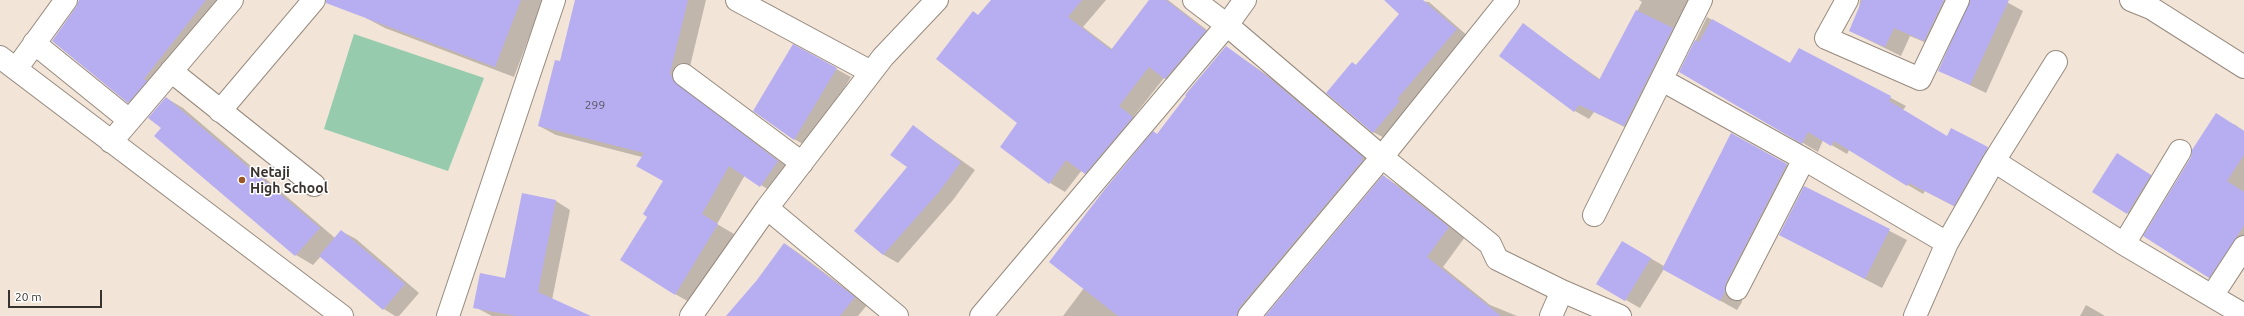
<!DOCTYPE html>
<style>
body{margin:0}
#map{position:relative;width:2244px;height:316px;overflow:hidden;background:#f2e4d7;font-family:Ubuntu,sans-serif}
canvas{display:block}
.scale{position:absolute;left:8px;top:290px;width:94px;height:18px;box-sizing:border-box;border:2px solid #38332e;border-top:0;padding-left:5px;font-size:12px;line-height:14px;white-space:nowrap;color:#38332e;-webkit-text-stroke:3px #fff;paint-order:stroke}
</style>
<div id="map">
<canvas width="2244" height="316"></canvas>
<div class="scale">20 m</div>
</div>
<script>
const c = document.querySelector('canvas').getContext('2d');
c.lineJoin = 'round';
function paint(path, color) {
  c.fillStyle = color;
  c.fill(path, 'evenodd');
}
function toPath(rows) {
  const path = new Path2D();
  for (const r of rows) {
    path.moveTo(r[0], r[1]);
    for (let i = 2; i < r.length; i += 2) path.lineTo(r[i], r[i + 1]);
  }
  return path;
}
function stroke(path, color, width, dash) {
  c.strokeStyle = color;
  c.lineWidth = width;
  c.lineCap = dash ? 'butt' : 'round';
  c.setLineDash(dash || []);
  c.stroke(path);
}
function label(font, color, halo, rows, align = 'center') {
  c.font = font + ' Ubuntu,sans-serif';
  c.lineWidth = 3;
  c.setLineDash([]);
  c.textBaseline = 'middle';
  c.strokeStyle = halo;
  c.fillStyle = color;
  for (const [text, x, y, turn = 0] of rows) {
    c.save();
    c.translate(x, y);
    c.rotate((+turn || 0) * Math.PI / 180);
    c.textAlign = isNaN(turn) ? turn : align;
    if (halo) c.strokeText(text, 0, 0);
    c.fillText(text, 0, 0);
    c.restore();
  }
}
const green = toPath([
 [354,34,484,78,448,171,324,129]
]);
const shadow = toPath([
 [80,0,223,0,147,113,128,102,77,8],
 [373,0,543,0,514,77,385,28,366,18],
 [576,0,706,0,686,83,693,96,793,171,777,195,745,175,717,224,734,234,691,303,675,294,648,216,664,181,642,157,556,135,539,126,561,62],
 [992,0,1106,0,1083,27,1112,49,1150,0,1168,0,1221,41,1181,88,1164,78,1134,116,1148,126,1101,182,1082,170,1065,192,1050,183,1019,123,979,16],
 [1409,0,1429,2,1470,38,1388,140,1373,132,1356,65,1401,14],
 [1639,0,1706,0,1639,134,1594,112,1589,119,1575,111,1500,56,1523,25,1601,80,1642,2],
 [1860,0,1967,0,1941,49,1910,36,1901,56,1850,31,1859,9],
 [1970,0,2003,0,2023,11,1986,93,1939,70],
 [1707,17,1790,65,1799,49,1906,106,1903,110,1947,137,1987,148,2002,157,1969,214,1925,191,1923,194,1849,150,1847,154,1823,140,1818,152,1681,71],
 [794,46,851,77,808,147,794,139],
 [1226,47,1283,86,1378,167,1256,316,1063,316,1084,288,1158,135],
 [166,98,183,108,335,238,341,231,356,239,419,293,399,316,395,316,384,309,321,256,313,265,296,255,155,136,162,128],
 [2234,124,2244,131,2244,261,2226,288,2209,278,2192,158],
 [913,126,975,170,953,200,898,263,884,255,855,231,908,167],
 [1732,134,1803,174,1742,293,1742,302,1737,310,1664,269,1640,308,1598,284,1622,242,1664,266],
 [2131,163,2165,184,2142,222,2093,191],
 [1383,176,1399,186,1465,237,1443,267,1490,305,1517,316,1267,316],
 [1805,187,1907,240,1882,288,1780,235],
 [523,194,556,201,570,210,552,300,589,316,492,316,475,307,506,279],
 [785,244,797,252,867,305,858,316,735,316],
 [2086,305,2100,313,2105,316,2080,316]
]);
const building = toPath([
 [79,0,206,0,144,79,147,81,128,103,52,41,76,7],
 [326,0,521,0,495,67,326,3],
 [575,0,688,0,670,73,673,80,778,161,760,187,729,166,702,214,718,224,675,295,620,260,647,217,643,214,663,181,636,166,644,153,538,126,555,60,560,61],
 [991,0,1082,0,1068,17,1111,50,1149,0,1166,0,1206,31,1165,79,1149,67,1119,106,1133,117,1085,174,1066,160,1049,184,1000,147,1017,123,936,59,973,11,978,15],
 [1384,0,1423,0,1457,29,1397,99,1400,101,1373,133,1326,93,1352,62,1356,65,1399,14],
 [1862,0,1944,0,1924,41,1894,28,1885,47,1849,31],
 [1970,0,2009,0,1970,85,1938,71],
 [1636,10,1673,28,1624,126,1579,105,1574,112,1499,56,1523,23,1599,80],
 [1712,19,1790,63,1799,48,1891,96,1889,101,1947,136,1951,128,1988,147,1954,206,1909,183,1907,186,1834,141,1831,146,1808,132,1802,144,1679,72,1695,40,1699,42],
 [793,44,837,68,794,140,753,111],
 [1226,46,1267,76,1363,157,1361,159,1363,160,1239,308,1237,316,1118,316,1049,262,1105,189,1153,131,1157,134,1186,96,1185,95],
 [166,97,320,228,295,256,154,136,161,128,148,118],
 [2216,113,2244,131,2244,155,2227,181,2244,192,2244,226,2209,278,2143,236,2191,157,2192,150],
 [913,125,961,162,939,192,883,255,854,231,907,167,890,155],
 [1731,133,1787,164,1726,283,1725,292,1720,301,1662,269],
 [2117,153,2151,175,2127,214,2092,192],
 [1383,175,1449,227,1427,257,1501,316,1265,316],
 [1804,186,1890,229,1865,279,1779,235],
 [522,193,556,200,538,292,591,316,516,316,473,308,480,273,505,278],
 [341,230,405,284,383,310,319,256],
 [1622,241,1651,258,1625,301,1596,284],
 [784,243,855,297,840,316,726,316,757,280]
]);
const street = toPath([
 [737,0,871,72],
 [1194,0,1227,25,1382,157,1490,244,1497,259,1562,291,1551,316],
 [1847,0,1826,38,1920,79,1958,0],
 [2131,0,2151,8,2244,67],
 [34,43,123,115],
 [0,57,342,316],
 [16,69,66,0],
 [171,71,314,185],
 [684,75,802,163],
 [1662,80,1804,159,1947,243],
 [220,111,314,0],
 [111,142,232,0],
 [1994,161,2124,244,2244,315],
 [767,208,897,316],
 [1594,215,1701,0],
 [2124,244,2180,151],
 [1737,289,1804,159],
 [1562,291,1620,316],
 [2212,296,2244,247],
 [448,316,554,0],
 [691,316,767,208,883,57,937,0],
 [981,316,1227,25,1245,0],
 [1249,316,1382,157,1508,0],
 [1915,316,1947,243,1994,161,2056,62]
]);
const markers = [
 [242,180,4,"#995724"]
];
const numberNames = [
 ["299",595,105]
];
const poiNames = [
 ["Netaji",250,172],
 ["High School",250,188]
];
paint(green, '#96cbae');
paint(shadow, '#0003');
paint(building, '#b7aef1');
stroke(street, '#978a7e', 24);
stroke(street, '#fff', 22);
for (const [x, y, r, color] of markers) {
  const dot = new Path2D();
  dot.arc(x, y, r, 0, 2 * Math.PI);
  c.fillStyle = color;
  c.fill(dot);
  stroke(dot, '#fff', 1.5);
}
label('12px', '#58525f', null, numberNames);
label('bold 14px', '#38332e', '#fff', poiNames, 'left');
</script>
